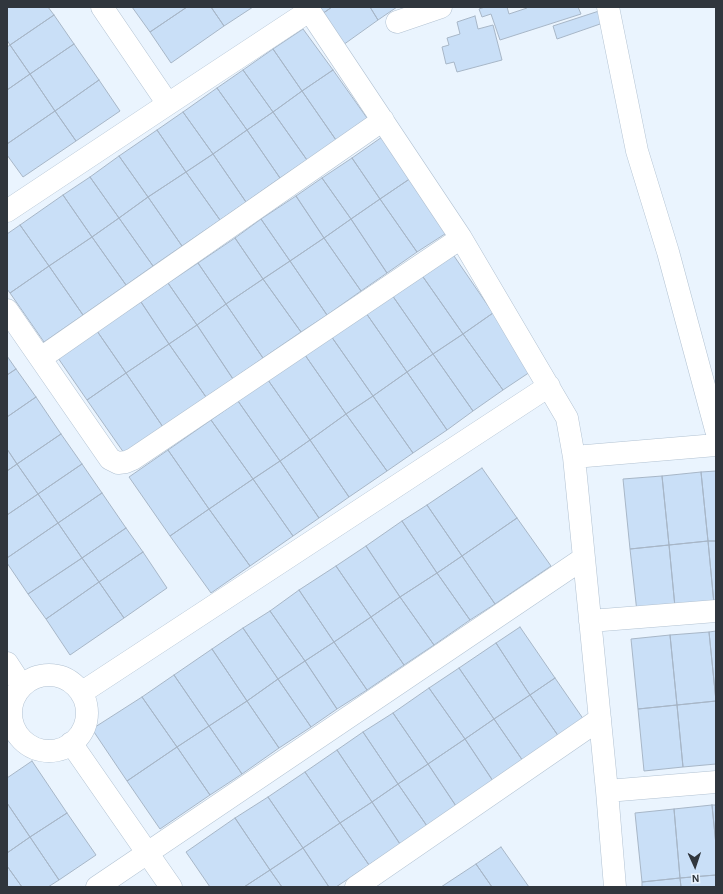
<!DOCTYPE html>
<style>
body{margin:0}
#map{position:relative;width:723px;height:894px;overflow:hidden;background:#eaf4fe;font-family:"Alegreya Sans",sans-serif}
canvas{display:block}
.frame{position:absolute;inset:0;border:8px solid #30363d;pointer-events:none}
.north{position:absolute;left:675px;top:846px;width:40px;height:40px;-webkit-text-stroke:3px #eaf4fe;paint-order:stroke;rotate:177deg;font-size:11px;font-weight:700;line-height:16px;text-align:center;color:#30363d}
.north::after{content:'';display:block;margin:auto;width:14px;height:18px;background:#30363d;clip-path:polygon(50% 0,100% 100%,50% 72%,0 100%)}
</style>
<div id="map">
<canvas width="723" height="894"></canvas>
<div class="frame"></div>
<div class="north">N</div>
</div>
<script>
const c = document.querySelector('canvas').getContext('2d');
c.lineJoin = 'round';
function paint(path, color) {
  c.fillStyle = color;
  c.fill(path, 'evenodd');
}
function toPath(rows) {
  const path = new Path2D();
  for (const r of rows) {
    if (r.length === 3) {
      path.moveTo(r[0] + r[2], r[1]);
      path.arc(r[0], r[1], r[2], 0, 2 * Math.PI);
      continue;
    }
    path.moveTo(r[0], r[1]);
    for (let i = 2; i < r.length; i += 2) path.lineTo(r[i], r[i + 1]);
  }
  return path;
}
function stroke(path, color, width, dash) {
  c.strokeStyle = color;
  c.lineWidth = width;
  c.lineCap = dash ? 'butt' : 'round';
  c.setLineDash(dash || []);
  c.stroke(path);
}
const building = toPath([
 [8,7,48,7,54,15,10,45,7,40,7,8,8,7],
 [132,7,187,7,150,32,132,7],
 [187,7,211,7,224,26,171,63,150,32,187,7],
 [211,7,253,7,224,26,211,7],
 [317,7,332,7,322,14,317,7],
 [332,7,370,7,378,20,343,45,322,14,332,7],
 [370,7,397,7,378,20,370,7],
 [485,7,507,7,509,14,527,8,526,7,578,7,581,14,500,40,491,14,482,17,479,9,485,7],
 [599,11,603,23,557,39,553,26,599,11],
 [54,15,74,44,30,74,10,45,54,15],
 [475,16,478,29,493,25,502,60,457,72,454,62,446,64,442,47,449,45,447,38,460,34,457,22,475,16],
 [303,29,333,70,302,91,273,49,303,29],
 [74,44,99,80,55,111,30,74,74,44],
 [10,45,30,74,7,90,7,47,10,45],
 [273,49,302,91,273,112,243,70,273,49],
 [243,70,273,112,247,130,217,88,243,70],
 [333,70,367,118,336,140,302,91,333,70],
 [30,74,55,111,7,144,7,90,30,74],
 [99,80,120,111,76,141,55,111,99,80],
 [217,88,247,130,213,154,183,112,217,88],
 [302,91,336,140,307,160,273,112,302,91],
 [55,111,76,141,23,177,7,155,7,144,55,111],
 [183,112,213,154,186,172,157,130,183,112],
 [273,112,307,160,280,178,247,130,273,112],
 [157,130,186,172,148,197,119,156,157,130],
 [247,130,280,178,246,202,213,154,247,130],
 [382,137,411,178,380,199,352,158,382,137],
 [213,154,246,202,220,220,186,172,213,154],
 [119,156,148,197,119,218,90,177,119,156],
 [352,158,380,199,351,219,322,178,352,158],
 [186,172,220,220,182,246,148,197,186,172],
 [90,177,119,218,92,237,63,195,90,177],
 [322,178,351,219,324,238,296,196,322,178],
 [411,178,448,232,417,252,380,199,411,178],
 [63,195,92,237,49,266,20,225,63,195],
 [296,196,324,238,290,261,261,219,296,196],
 [148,197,182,246,153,266,119,218,148,197],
 [380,199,417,252,387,273,351,219,380,199],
 [119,218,153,266,126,285,92,237,119,218],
 [261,219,290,261,263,279,235,238,261,219],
 [351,219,387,273,361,291,324,238,351,219],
 [20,225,49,266,10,293,7,289,7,234,20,225],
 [92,237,126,285,83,315,49,266,92,237],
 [235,238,263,279,226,304,198,263,235,238],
 [324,238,361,291,327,315,290,261,324,238],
 [452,253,493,313,463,334,421,274,452,253],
 [290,261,327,315,301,332,263,279,290,261],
 [198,263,226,304,197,325,168,283,198,263],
 [49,266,83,315,44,342,10,293,49,266],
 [421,274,463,334,433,354,392,295,421,274],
 [263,279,301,332,263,358,226,304,263,279],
 [168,283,197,325,169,344,141,302,168,283],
 [392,295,433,354,407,372,366,313,392,295],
 [141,302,169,344,126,373,97,331,141,302],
 [226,304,263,358,233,379,197,325,226,304],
 [366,313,407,372,373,396,331,336,366,313],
 [493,313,533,370,503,390,463,334,493,313],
 [197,325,233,379,206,397,169,344,197,325],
 [97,331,126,373,87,400,58,358,97,331],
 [463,334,503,390,473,411,433,354,463,334],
 [331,336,373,396,346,414,305,355,331,336],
 [169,344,206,397,163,427,126,373,169,344],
 [433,354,473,411,447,430,407,372,433,354],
 [305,355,346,414,310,440,268,380,305,355],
 [7,356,16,369,7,375,7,356],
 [16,369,36,397,7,417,7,375,16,369],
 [407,372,447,430,413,453,373,396,407,372],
 [126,373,163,427,124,453,87,400,126,373],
 [268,380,310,440,280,461,238,401,268,380],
 [373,396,413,453,387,471,346,414,373,396],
 [36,397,61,434,17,464,7,449,7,417,36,397],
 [238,401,280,461,253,479,211,420,238,401],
 [346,414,387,471,349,497,310,440,346,414],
 [211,420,253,479,209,509,168,450,211,420],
 [61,434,82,464,38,494,17,464,61,434],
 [310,440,349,497,319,518,280,461,310,440],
 [7,449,17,464,7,471,7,449],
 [168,450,209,509,170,536,129,477,168,450],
 [280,461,319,518,293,536,253,479,280,461],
 [17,464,38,494,7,515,7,471,17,464],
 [82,464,102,493,58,523,38,494,82,464],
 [482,468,517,518,462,556,427,505,482,468],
 [716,471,716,541,708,541,701,472,716,471],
 [701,472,708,541,669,545,662,476,701,472],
 [662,476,669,545,630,549,623,479,662,476],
 [253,479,293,536,250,566,209,509,253,479],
 [102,493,126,528,82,558,58,523,102,493],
 [38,494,58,523,7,558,7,515,38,494],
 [427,505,462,556,437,573,402,521,427,505],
 [209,509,250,566,211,593,170,536,209,509],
 [517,518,551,566,495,604,462,556,517,518],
 [402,521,437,573,400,597,366,546,402,521],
 [58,523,82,558,28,594,7,563,7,558,58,523],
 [126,528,143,552,99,582,82,558,126,528],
 [708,541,714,604,675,607,669,545,708,541],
 [708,541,716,541,716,604,714,604,708,541],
 [669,545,675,607,637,612,630,549,669,545],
 [366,546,400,597,371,617,336,566,366,546],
 [143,552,167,588,124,618,99,582,143,552],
 [462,556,495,604,470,620,437,573,462,556],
 [82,558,99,582,46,619,28,594,82,558],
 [336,566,371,617,334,642,299,590,336,566],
 [437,573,470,620,434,645,400,597,437,573],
 [99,582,124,618,70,655,46,619,99,582],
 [299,590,334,642,305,661,270,611,299,590],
 [400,597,434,645,404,665,371,617,400,597],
 [270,611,305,661,278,679,243,628,270,611],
 [371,617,404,665,367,690,334,642,371,617],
 [520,627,555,678,530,695,496,643,520,627],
 [243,628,278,679,247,701,212,649,243,628],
 [716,631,716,701,709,632,716,631],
 [709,632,716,701,677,705,670,635,709,632],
 [670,635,677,705,638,709,631,639,670,635],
 [334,642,367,690,337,709,305,661,334,642],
 [496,643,530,695,494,719,459,668,496,643],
 [212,649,247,701,209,726,174,675,212,649],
 [305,661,337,709,311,727,278,679,305,661],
 [459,668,494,719,465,739,429,688,459,668],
 [174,675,209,726,177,747,142,697,174,675],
 [555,678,584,720,559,737,530,695,555,678],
 [278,679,311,727,279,748,247,701,278,679],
 [429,688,465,739,428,764,393,713,429,688],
 [530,695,559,737,523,761,494,719,530,695],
 [142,697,177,747,127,781,92,729,142,697],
 [247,701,279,748,242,774,209,726,247,701],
 [716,701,716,764,683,767,677,705,716,701],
 [677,705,683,767,644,771,638,709,677,705],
 [393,713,428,764,398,784,363,732,393,713],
 [494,719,523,761,493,781,465,739,494,719],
 [209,726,242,774,210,795,177,747,209,726],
 [363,732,398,784,372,802,337,750,363,732],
 [465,739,493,781,456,806,428,764,465,739],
 [177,747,210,795,160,829,127,781,177,747],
 [337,750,372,802,340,823,305,772,337,750],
 [32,761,67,813,30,837,7,803,7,778,32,761],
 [428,764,456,806,427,826,398,784,428,764],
 [305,772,340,823,303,848,268,797,305,772],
 [398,784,427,826,400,844,372,802,398,784],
 [268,797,303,848,270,870,235,818,268,797],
 [372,802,400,844,369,865,340,823,372,802],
 [7,803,30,837,7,853,7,803],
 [712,805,716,805,716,845,712,805],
 [712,805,716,845,716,875,680,878,674,809,712,805],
 [674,809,680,878,642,882,635,813,674,809],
 [67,813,96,855,59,880,30,837,67,813],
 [235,818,270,870,244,887,210,887,186,852,235,818],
 [340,823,369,865,336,887,329,887,303,848,340,823],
 [30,837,59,880,48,887,22,887,7,866,7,853,30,837],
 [501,847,529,887,492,887,476,864,501,847],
 [303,848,329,887,282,887,270,870,303,848],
 [476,864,492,887,441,887,476,864],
 [7,866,22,887,7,887,7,866],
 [270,870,282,887,244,887,270,870],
 [716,875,716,887,681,887,680,878,716,875],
 [680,878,681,887,642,887,642,882,680,878]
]);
const minor = toPath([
 [102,7,168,104],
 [307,7,461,238,567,418,574,457,607,791,615,887],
 [608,7,637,151,668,252,716,430],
 [397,22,441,7],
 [7,211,168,104,309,11],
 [7,310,110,459,118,463,126,462,133,459,461,238],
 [41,358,383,120],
 [574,457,716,445],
 [590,621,716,611],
 [7,663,22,686],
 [49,713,38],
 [81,693,549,386],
 [71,743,171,887],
 [607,791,716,782],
 [97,887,584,558],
 [356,887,600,719]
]);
paint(building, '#c9dff7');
stroke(building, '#a7b6c7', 1);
stroke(minor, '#b2c2d2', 23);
stroke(minor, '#fff', 22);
</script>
